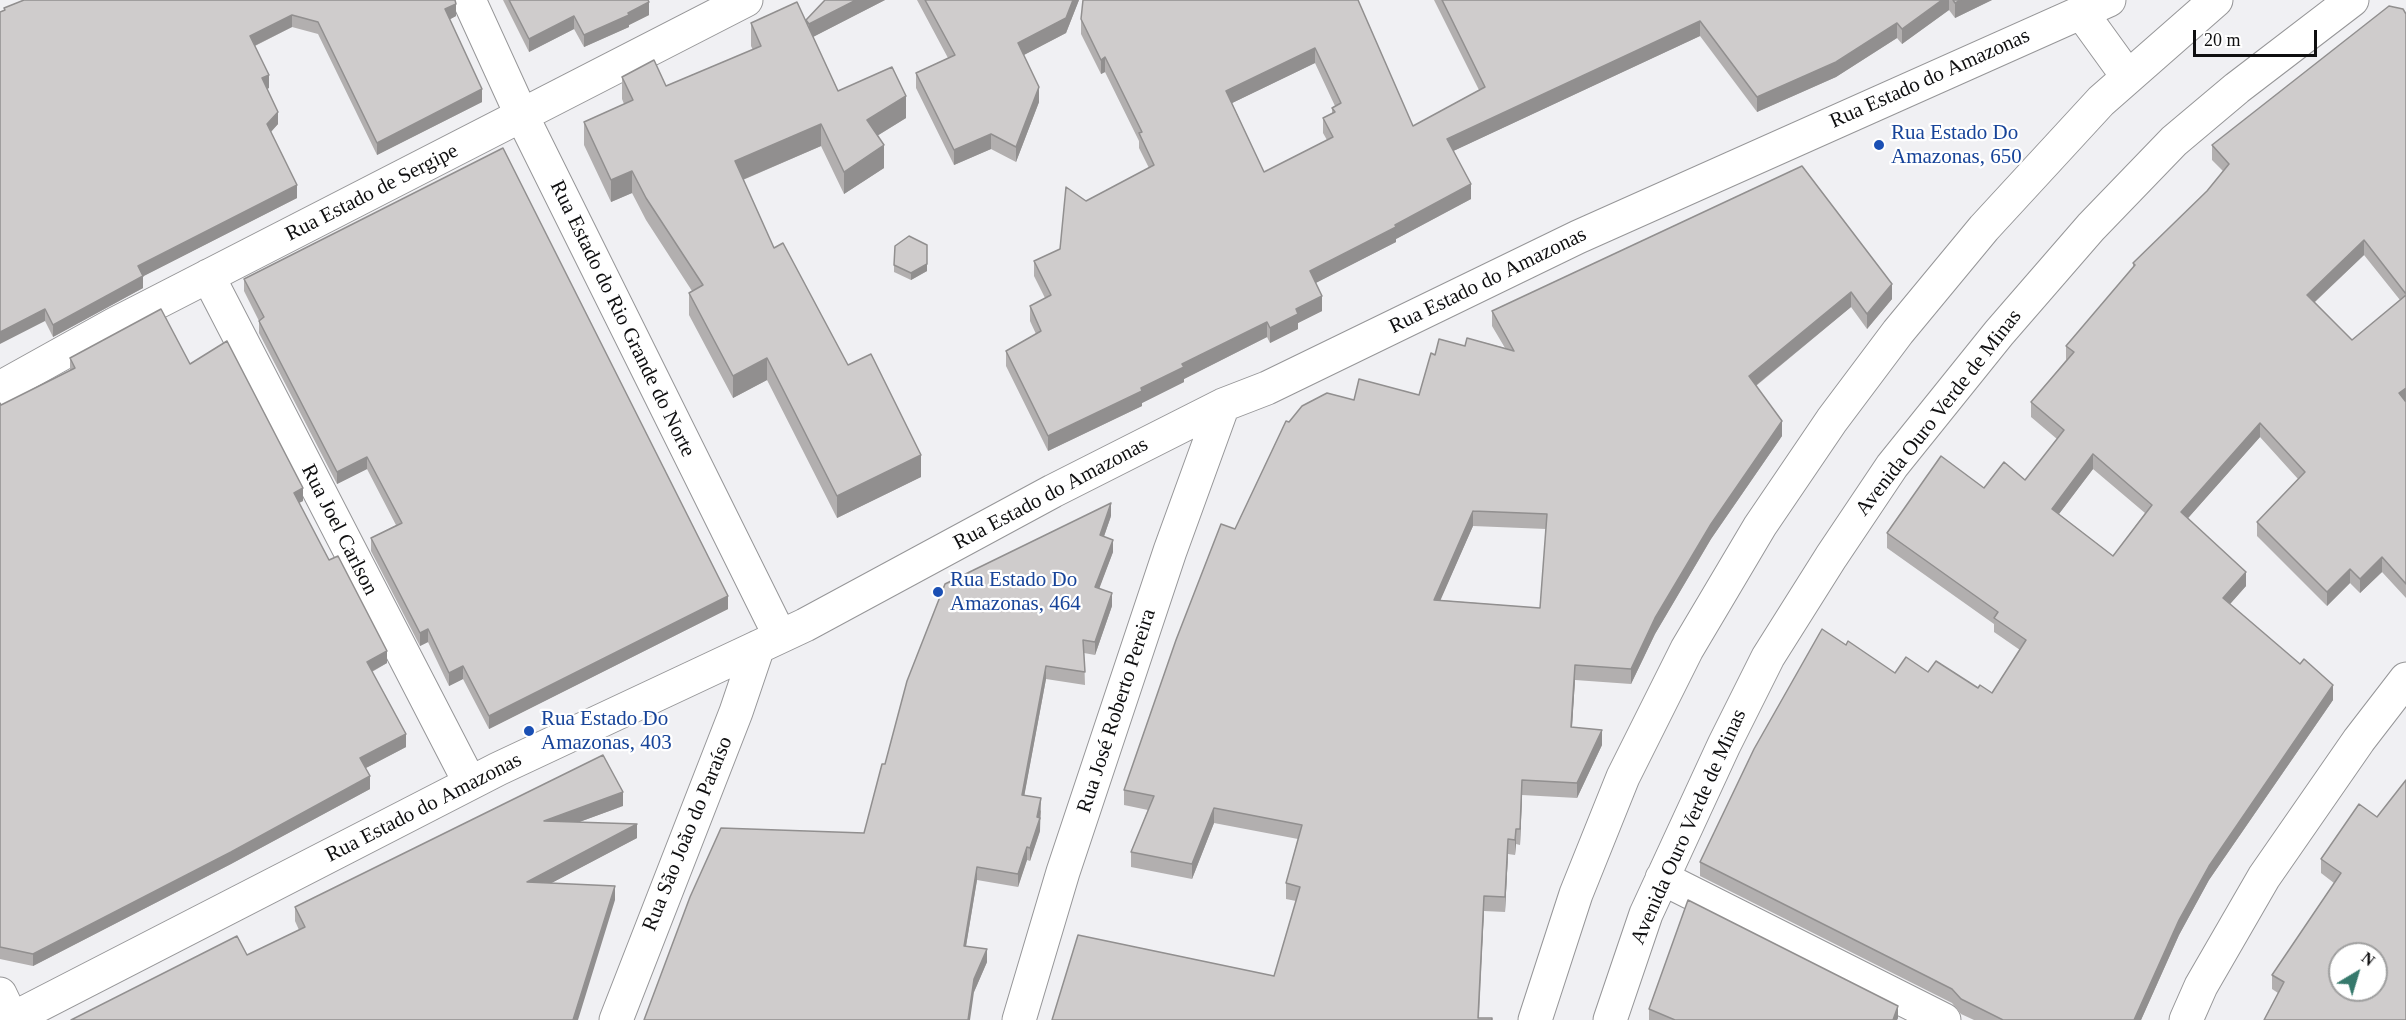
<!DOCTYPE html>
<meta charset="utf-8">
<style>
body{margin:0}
#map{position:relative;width:2406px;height:1020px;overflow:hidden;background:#f0f0f3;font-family:Georgia,serif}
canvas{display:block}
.north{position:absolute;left:2328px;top:942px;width:60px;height:60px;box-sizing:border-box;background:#fff;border:2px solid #9f9f9f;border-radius:50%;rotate:38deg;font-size:16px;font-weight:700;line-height:24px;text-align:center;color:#0f0f10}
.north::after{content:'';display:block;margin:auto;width:21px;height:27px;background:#36796c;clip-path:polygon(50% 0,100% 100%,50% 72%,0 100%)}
.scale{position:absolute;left:2193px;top:30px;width:124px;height:27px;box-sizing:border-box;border:3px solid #0f0f10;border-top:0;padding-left:8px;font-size:18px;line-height:21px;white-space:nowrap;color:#0f0f10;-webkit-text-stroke:4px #fff;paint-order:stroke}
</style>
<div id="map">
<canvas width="2406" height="1020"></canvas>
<div class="north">N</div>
<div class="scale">20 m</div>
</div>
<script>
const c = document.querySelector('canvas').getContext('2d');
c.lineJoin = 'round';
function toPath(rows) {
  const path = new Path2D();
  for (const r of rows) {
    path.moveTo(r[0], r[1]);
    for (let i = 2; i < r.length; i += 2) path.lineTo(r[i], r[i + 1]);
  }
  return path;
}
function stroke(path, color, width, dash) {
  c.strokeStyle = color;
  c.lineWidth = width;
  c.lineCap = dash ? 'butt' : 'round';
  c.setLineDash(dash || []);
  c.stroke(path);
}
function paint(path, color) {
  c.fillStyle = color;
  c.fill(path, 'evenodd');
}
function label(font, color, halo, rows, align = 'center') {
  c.font = font + ' Georgia,serif';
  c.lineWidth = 4.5;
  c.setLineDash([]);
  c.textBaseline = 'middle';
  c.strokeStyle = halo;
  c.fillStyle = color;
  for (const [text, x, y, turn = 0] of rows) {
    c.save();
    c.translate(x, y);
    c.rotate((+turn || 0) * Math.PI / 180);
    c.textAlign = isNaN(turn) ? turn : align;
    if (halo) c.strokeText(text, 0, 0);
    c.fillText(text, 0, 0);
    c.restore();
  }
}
const minor = toPath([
 [469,0,522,116,780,636],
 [2081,12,2128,77],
 [208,276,470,783],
 [0,388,115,324,746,0],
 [1662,878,1944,1020],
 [0,994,12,1019],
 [10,1020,498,769,805,625,1053,491,1223,405,1267,388,1578,237,2109,0],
 [616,1020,736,712,758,647],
 [1019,1020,1063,872,1170,551,1223,405],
 [1535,1020,1576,894,1623,777,1687,649,1760,526,1832,420,1898,332,1984,228,2101,101,2216,0],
 [1610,1020,1646,914,1724,745,1768,657,1831,557,1892,466,1999,333,2091,227,2174,141,2237,88,2352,0],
 [2186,1020,2201,986,2264,877,2359,740,2406,679]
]);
const wall = toPath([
 [503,0,648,0,649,15,629,25,629,27,584,47,574,29,529,52],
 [825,0,885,0,813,37,838,91,906,118,877,136,884,168,844,194,821,146,743,180,774,248,848,365,921,477,837,518,767,380,733,398,689,315,689,293,692,291,646,220,632,193,611,202,584,145,584,122,624,104,622,99,622,77,666,86,753,50,751,46,751,23,806,21],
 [917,0,1079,0,1066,33,1024,55,1039,102,1016,162,991,149,954,165,916,88,916,73,948,58],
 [1358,0,1413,126,1479,90,1434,0,1992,0,1955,18,1949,10,1902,44,1897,38,1836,77,1757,112,1700,36,1453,151,1471,199,1396,239,1396,242,1315,283,1322,311,1298,323,1298,329,1270,343,1267,337,1184,379,1184,382,1142,403,1142,406,1048,451,1006,366,1006,351,1036,334,1030,321,1030,306,1045,298,1034,276,1034,261,1060,249,1086,201,1149,168,1139,148,1139,141,1105,72,1101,74,1081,34,1081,19],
 [1315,63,1335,106,1332,108,1332,113,1323,118,1323,133,1327,140,1264,172,1232,103],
 [4,8,456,16,450,19,482,102,377,155,318,34,292,27,255,46,269,88,267,89,278,124,271,132,297,198,143,276,143,288,53,337,45,321],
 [2406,14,2406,598,2382,572,2360,593,2350,583,2327,606,2257,536,2257,522,2298,479,2260,437,2188,518,2246,586,2230,604,2333,700,2209,880,2179,935,2141,1020,1974,1020,1961,1014,1952,1003,1700,876,1700,862,1846,645,1895,673,1928,672,1992,693,2020,650,1994,632,1994,624,1887,548,1887,533,1984,488,2025,480,2057,439,2031,417,2031,402,2066,360,2066,346,2133,268,2133,263,2207,191,2223,171,2212,160,2212,145],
 [2364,255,2400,300,2352,340,2315,302],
 [2093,469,2145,513,2113,556,2059,514],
 [1802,166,1892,284,1892,299,1867,329,1851,307,1756,386,1782,421,1782,436,1711,539,1655,634,1631,684,1575,680,1572,727,1602,730,1602,745,1577,798,1522,795,1520,845,1516,844,1515,855,1508,854,1505,912,1484,911,1479,1018,1492,1018,1492,1020,1052,1020,1078,935,1274,976,1296,901,1286,899,1286,883,1298,839,1214,823,1192,879,1131,867,1131,852,1148,810,1124,805,1124,790,1176,640,1221,524,1235,529,1286,421,1289,422,1302,406,1327,393,1354,400,1359,379,1419,395,1431,353,1435,355,1439,339,1465,346,1467,338,1505,348,1492,326,1492,311],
 [1473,526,1546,529,1540,608,1440,600],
 [894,265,927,271,911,280,894,272],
 [244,279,728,609,489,729,463,679,449,686,428,642,420,646,371,551,371,538,396,525,367,469,337,484,259,333,259,321,244,291],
 [70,358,190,364,303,501,299,503,329,560,387,663,372,672,406,747,366,768,370,789,231,864,33,966,0,959,0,403,1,405,70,370],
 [1111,516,1104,536,1113,552,1099,588,1112,606,1095,655,1084,653,1085,685,1046,679,1024,796,1041,811,1040,819,1040,831,1030,861,1027,860,1018,887,977,880,966,946,987,962,974,992,864,833,885,764],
 [623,806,579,822,637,838,551,883,615,900,247,955,299,930,295,921,295,907],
 [2377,817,2278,993,2272,989,2272,975,2334,883,2321,873,2321,859],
 [1649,1009,1898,1018,1897,1020,1649,1020]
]);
const shadedWall = toPath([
 [856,0,885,0,809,39,809,24],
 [1073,0,1079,0,1066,33,1018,58,1018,43],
 [1942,0,1949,0,1949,10,1902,44,1902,29],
 [1961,0,1992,0,1955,18,1955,3],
 [649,2,649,15,629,25,629,27,584,47,584,35],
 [456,4,456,16,445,22,445,9],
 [292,15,292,27,250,48,250,36],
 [574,16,574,29,529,52,529,39],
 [1700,21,1700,36,1447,154,1447,139],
 [1897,23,1897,38,1836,77,1757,112,1757,97],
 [1315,48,1315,63,1226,106,1226,91],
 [1105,57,1105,72,1101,74,1101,60],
 [269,75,269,88,262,91,262,78],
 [1039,87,1039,102,1016,162,1016,147],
 [482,89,482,102,377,155,377,143],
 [906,96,906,118,867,142,867,120],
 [278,112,278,124,267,136,267,124],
 [821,124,821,146,735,183,735,161],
 [991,134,991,149,954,165,954,150],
 [884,145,884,168,844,194,844,172],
 [632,171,632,193,611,202,611,180],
 [1471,184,1471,199,1396,239,1396,242,1310,286,1310,271],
 [297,185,297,198,138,279,138,266],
 [2364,240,2364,255,2307,309,2307,295],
 [927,264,927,271,911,280,911,273],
 [143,276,143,288,53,337,53,325],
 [1892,284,1892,299,1867,329,1867,314],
 [1851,292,1851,307,1749,391,1749,376],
 [1322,296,1322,311,1298,323,1298,329,1270,343,1270,328,1296,309],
 [45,309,45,321,0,344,0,332],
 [1267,322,1267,337,1184,379,1184,382,1142,403,1142,406,1048,451,1048,436,1141,388,1182,364],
 [767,358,767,380,733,398,733,376],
 [2406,388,2406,402,2399,393],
 [1782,421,1782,436,1711,539,1655,634,1631,684,1631,669,1655,618,1711,524],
 [2260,423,2260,437,2181,526,2181,512],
 [2093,454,2093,469,2052,523,2052,509],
 [921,455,921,477,837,518,837,496],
 [367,457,367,469,337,484,337,472],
 [303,488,303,501,294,505,294,493],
 [1111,503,1111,516,1100,548,1100,535],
 [1473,511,1473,526,1434,615,1434,600],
 [1113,540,1113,552,1095,600,1095,587],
 [2382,557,2382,572,2360,593,2360,579],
 [2350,569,2350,583,2327,606,2327,592],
 [2246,572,2246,586,2223,612,2223,598],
 [1112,593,1112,606,1095,655,1095,642],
 [728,596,728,609,489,729,489,716],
 [428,629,428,642,420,646,420,633],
 [387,651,387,663,367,674,367,662],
 [1575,665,1575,680,1571,742,1571,727],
 [463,666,463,679,449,686,449,673],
 [1046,666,1046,679,1022,808,1022,795],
 [2333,685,2333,700,2209,880,2179,935,2141,1020,2134,1020,2179,920,2209,866],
 [1602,730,1602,745,1577,798,1577,783],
 [406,734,406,747,360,771,360,758],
 [370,776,370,789,231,864,33,966,33,954],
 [1522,780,1522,795,1520,845,1520,829],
 [623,792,623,806,544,835,544,821],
 [1041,798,1040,831,1030,861,1030,848],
 [1214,808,1214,823,1192,879,1192,864],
 [637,824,637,838,527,896,527,882],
 [1516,829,1516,844,1515,855,1515,840],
 [1508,839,1508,854,1505,912,1505,897],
 [1027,847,1027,860,1018,887,1018,874],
 [977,867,977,880,964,958,964,946],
 [615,886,615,900,578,1020,573,1020],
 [1484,896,1484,911,1478,1020],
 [987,949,987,962,974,992,970,1020,968,1020,974,979],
 [1898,1006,1898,1018,1897,1020,1893,1020]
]);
const building = toPath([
 [24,0,455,0,456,4,445,9,482,89,377,143,318,22,292,15,250,36,269,75,262,78,278,112,267,124,297,185,138,266,143,276,53,325,45,309,0,332,0,12,5,10,4,8,24,0],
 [509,0,648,0,649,2,628,13,629,15,584,35,574,16,529,39,509,0],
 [825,0,856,0,809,24,806,20,825,0],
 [925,0,1073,0,1066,18,1018,43,1039,87,1016,147,991,134,954,150,916,73,955,55,925,0],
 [1083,0,1358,0,1413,126,1485,87,1442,0,1942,0,1902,29,1897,23,1836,62,1757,97,1700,21,1447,139,1471,184,1395,225,1396,227,1310,271,1322,296,1296,309,1298,314,1270,328,1267,322,1182,364,1184,367,1141,388,1142,391,1048,436,1006,351,1041,331,1030,306,1051,295,1034,261,1060,249,1066,187,1086,201,1154,165,1139,133,1142,132,1105,57,1101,60,1081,19,1083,0],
 [1315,48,1341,103,1332,108,1335,112,1323,118,1333,137,1264,172,1226,91,1315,48],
 [1953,0,1961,0,1955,3,1953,0],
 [797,2,838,91,892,67,906,96,867,120,884,145,844,172,821,124,735,161,774,248,783,243,848,365,871,354,921,455,837,496,767,358,733,376,689,293,703,285,646,198,632,171,611,180,584,122,633,100,622,77,654,60,666,86,761,46,751,23,797,2],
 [2389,6,2403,9,2406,14,2406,294,2364,240,2307,295,2352,340,2406,295,2406,388,2399,393,2406,402,2406,584,2382,557,2360,579,2350,569,2327,592,2257,522,2305,472,2260,423,2181,512,2246,572,2223,598,2300,664,2304,659,2333,685,2209,866,2179,920,2134,1020,2003,1020,1961,999,1952,989,1700,862,1754,749,1822,629,1846,645,1848,641,1895,673,1906,657,1928,672,1936,661,1978,688,1980,685,1992,693,2026,640,1994,618,1998,612,1887,533,1941,456,1984,488,2004,462,2025,480,2064,430,2031,402,2074,352,2066,346,2135,265,2133,263,2207,191,2229,164,2212,145,2389,6],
 [2093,454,2152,505,2113,556,2052,509,2093,454],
 [503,148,728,596,489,716,463,666,449,673,428,629,420,633,371,538,402,523,367,457,337,472,259,321,264,317,244,279,503,148],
 [1802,166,1892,284,1867,314,1851,292,1749,376,1782,421,1711,524,1655,618,1631,669,1575,665,1571,727,1602,730,1577,783,1522,780,1520,829,1516,829,1515,840,1508,839,1505,897,1484,896,1478,1018,1492,1018,1492,1020,1052,1020,1078,935,1274,976,1300,887,1286,883,1302,825,1214,808,1192,864,1131,852,1154,796,1124,790,1176,640,1221,524,1235,529,1286,421,1289,422,1302,406,1327,393,1354,400,1359,379,1419,395,1431,353,1435,355,1439,339,1465,346,1467,338,1514,351,1492,311,1802,166],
 [1473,511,1547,514,1540,608,1434,600,1473,511],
 [909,236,927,245,927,264,911,273,894,265,895,246,909,236],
 [161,309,190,364,227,341,303,488,294,493,329,560,338,556,387,651,367,662,406,734,360,758,370,776,231,852,33,954,0,947,0,403,1,405,75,368,70,358,161,309],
 [1111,503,1100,535,1113,540,1095,587,1112,593,1095,642,1083,640,1085,672,1046,666,1022,795,1041,798,1037,817,1040,818,1030,848,1027,847,1018,874,977,867,964,946,987,949,974,979,968,1020,644,1020,690,897,721,828,864,833,882,764,885,764,907,681,945,584,1111,503],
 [603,755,623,792,544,821,637,824,527,882,615,886,573,1020,71,1020,237,936,247,955,305,927,295,907,603,755],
 [2406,780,2406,1020,2264,1020,2284,982,2272,975,2341,873,2321,859,2359,804,2377,817,2406,780],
 [2340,954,2376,954,2376,990,2340,990,2340,954],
 [1688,900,1898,1006,1893,1020,1675,1020,1649,1009,1688,900]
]);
const markers = [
 [1879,145,6,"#1a4fb4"],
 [938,592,6,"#1a4fb4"],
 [529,731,6,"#1a4fb4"]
];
const streetNames = [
 ["Rua Estado do Amazonas",1930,79,-24],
 ["Rua Estado de Sergipe",372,193,-27],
 ["Rua Estado do Amazonas",1488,281,-26],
 ["Rua Estado do Rio Grande do Norte",622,319,64],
 ["Avenida Ouro Verde de Minas",1939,413,-52],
 ["Rua Estado do Amazonas",1051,494,-28],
 ["Rua Joel Carlson",339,530,63],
 ["Rua José Roberto Pereira",1117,711,-72],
 ["Rua Estado do Amazonas",424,808,-27],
 ["Avenida Ouro Verde de Minas",1689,827,-66],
 ["Rua São João do Paraíso",688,834,-68]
];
const transitNames = [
 ["Rua Estado Do",1891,133],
 ["Amazonas, 650",1891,157],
 ["Rua Estado Do",950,580],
 ["Amazonas, 464",950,604],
 ["Rua Estado Do",541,719],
 ["Amazonas, 403",541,743]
];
stroke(minor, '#969698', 35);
stroke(minor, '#fff', 33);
paint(wall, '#b2afaf');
paint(shadedWall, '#918f8f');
paint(building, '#cfcccc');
stroke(building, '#918f8f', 1.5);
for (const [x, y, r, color] of markers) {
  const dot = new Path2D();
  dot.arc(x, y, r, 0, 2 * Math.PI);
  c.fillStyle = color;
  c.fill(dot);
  stroke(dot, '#fff', 2);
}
label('21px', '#0f0f10', '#fff', streetNames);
label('21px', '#164399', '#fff', transitNames, 'left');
</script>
